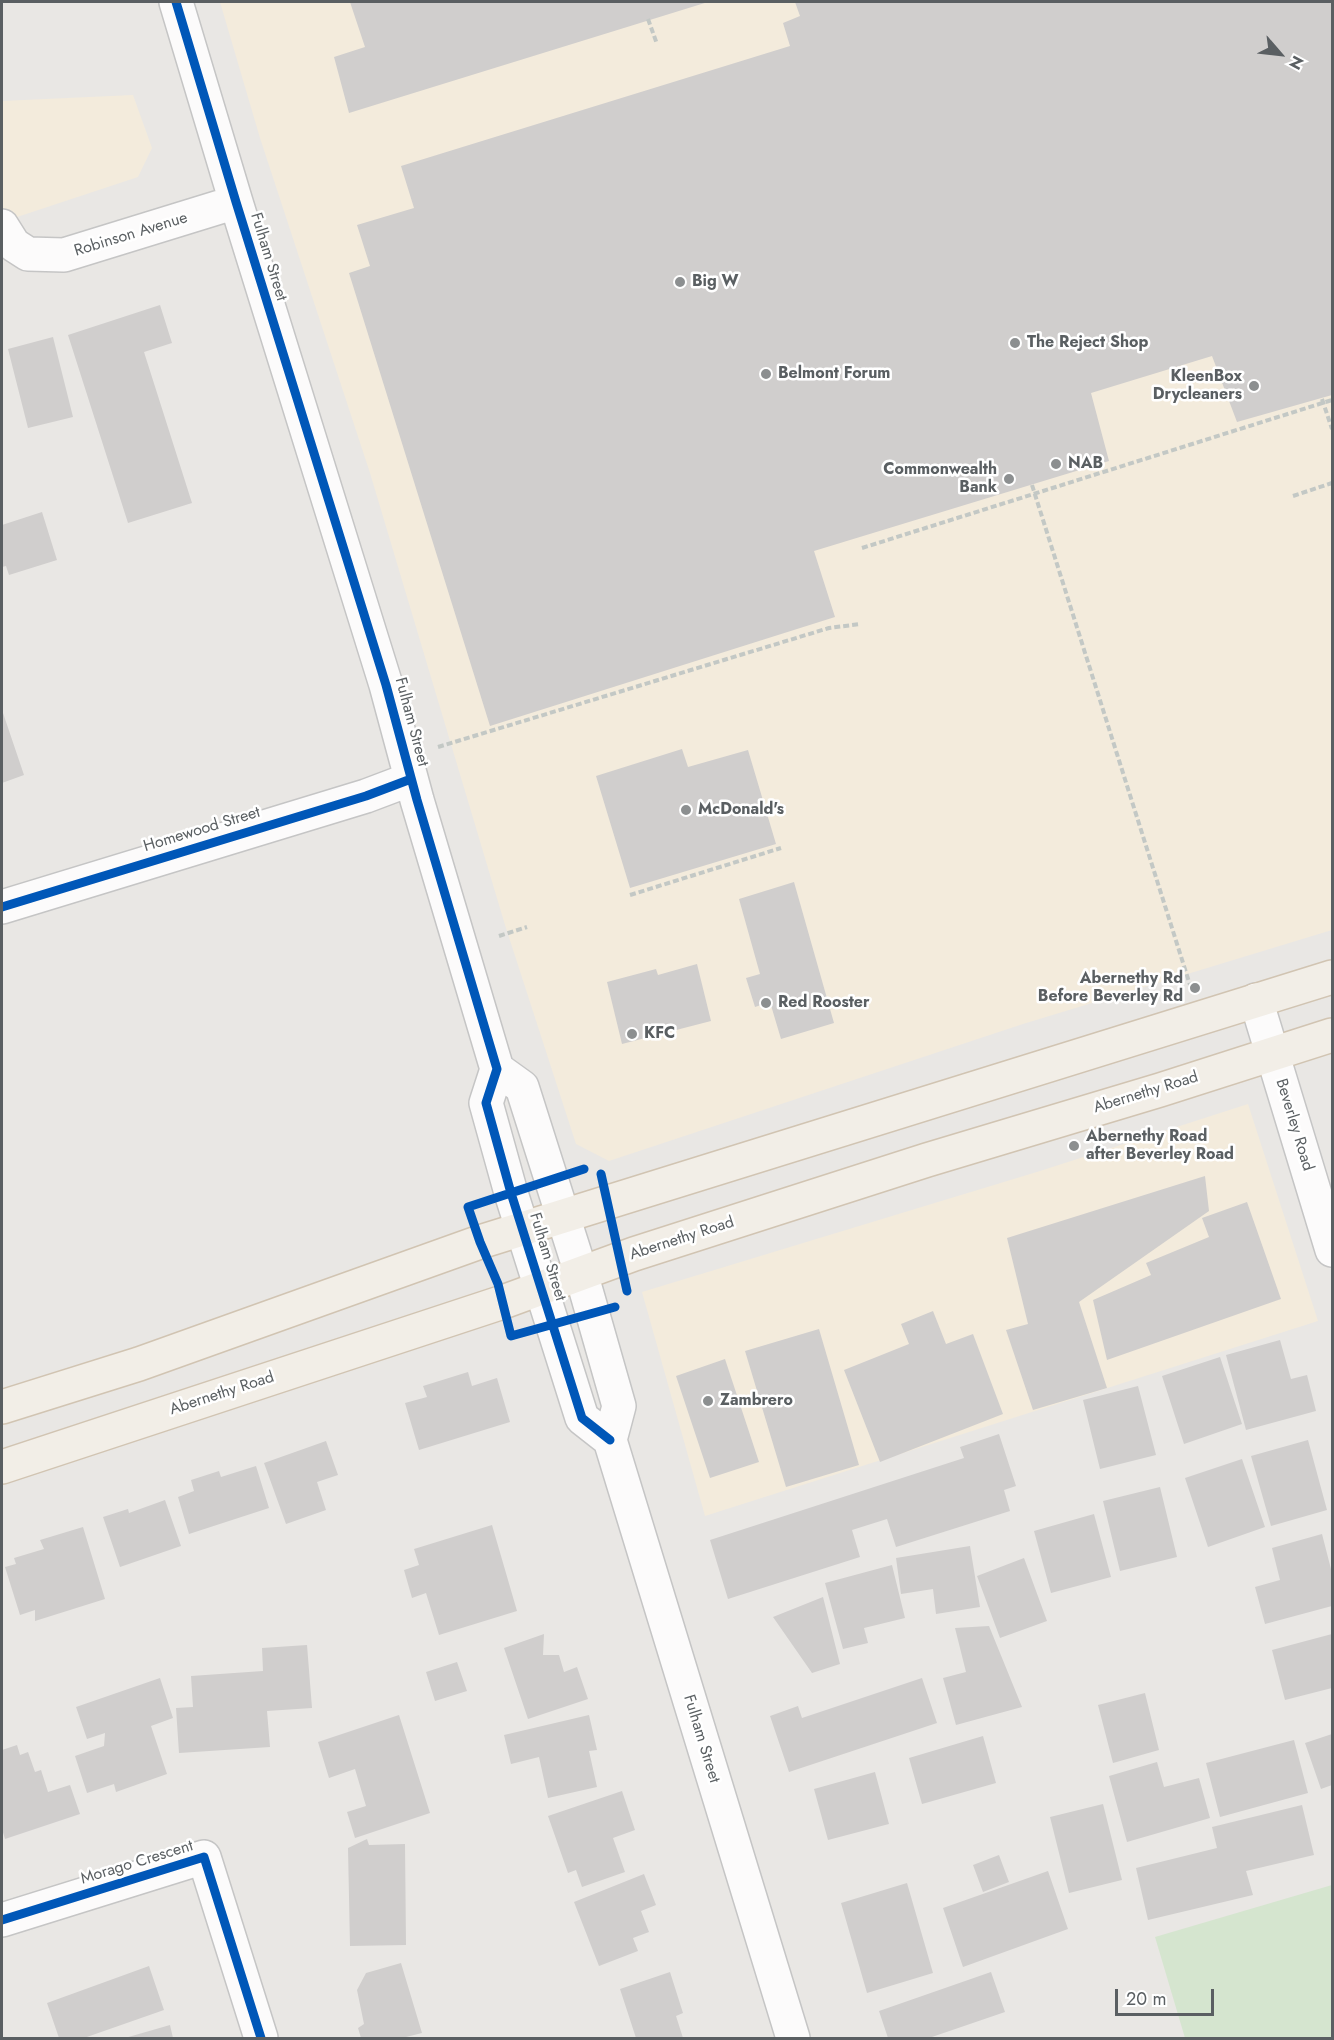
<!DOCTYPE html>
<style>
body{margin:0}
#map{position:relative;width:1334px;height:2040px;overflow:hidden;background:#e9e7e4;font-family:Jost,sans-serif}
canvas{display:block}
.frame{position:absolute;inset:0;border:3px solid #5a5f62;pointer-events:none}
.north{position:absolute;left:1250px;top:24px;width:60px;height:60px;-webkit-text-stroke:4px #fff;paint-order:stroke;rotate:118deg;font-size:16px;font-weight:700;line-height:24px;text-align:center;color:#5a5f62}
.north::after{content:'';display:block;margin:auto;width:21px;height:27px;background:#5a5f62;clip-path:polygon(50% 0,100% 100%,50% 72%,0 100%)}
.scale{position:absolute;left:1115px;top:1989px;width:99px;height:27px;box-sizing:border-box;border:3px solid #5a5f62;border-top:0;padding-left:8px;font-size:18px;line-height:21px;white-space:nowrap;color:#5a5f62;-webkit-text-stroke:4px #fff;paint-order:stroke}
</style>
<div id="map">
<canvas width="1334" height="2040"></canvas>
<div class="frame"></div>
<div class="north">N</div>
<div class="scale">20 m</div>
</div>
<script>
const c = document.querySelector('canvas').getContext('2d');
c.lineJoin = 'round';
function paint(path, color) {
  c.fillStyle = color;
  c.fill(path, 'evenodd');
}
function toPath(rows) {
  const path = new Path2D();
  for (const r of rows) {
    path.moveTo(r[0], r[1]);
    for (let i = 2; i < r.length; i += 2) path.lineTo(r[i], r[i + 1]);
  }
  return path;
}
function stroke(path, color, width, dash) {
  c.strokeStyle = color;
  c.lineWidth = width;
  c.lineCap = dash ? 'butt' : 'round';
  c.setLineDash(dash || []);
  c.stroke(path);
}
function label(font, color, halo, rows, align = 'center') {
  c.font = font + ' Jost,sans-serif';
  c.lineWidth = 5;
  c.setLineDash([]);
  c.textBaseline = 'middle';
  c.strokeStyle = halo;
  c.fillStyle = color;
  for (const [text, x, y, turn = 0] of rows) {
    c.save();
    c.translate(x, y);
    c.rotate((+turn || 0) * Math.PI / 180);
    c.textAlign = isNaN(turn) ? turn : align;
    if (halo) c.strokeText(text, 0, 0);
    c.fillText(text, 0, 0);
    c.restore();
  }
}
const commercial = toPath([
 [220,2,1332,2,1332,930,1023,1024,609,1161,576,1144,505,925,370,473,260,138],
 [133,95,152,148,138,177,2,222,2,101],
 [1248,1104,1318,1321,705,1516,642,1292,1040,1171]
]);
const green = toPath([
 [1332,1885,1332,2038,1185,2038,1155,1937]
]);
const building = toPath([
 [350,2,708,2,349,113,334,57,365,47],
 [795,2,1332,2,1332,395,1237,422,1212,356,1091,393,1109,461,814,551,835,617,490,726,349,273,370,266,357,225,414,208,401,166,790,46,783,23,800,16],
 [160,305,172,343,144,352,192,503,128,523,68,335],
 [53,337,73,417,28,428,8,349],
 [42,512,57,560,9,575,6,566,2,567,2,525],
 [2,710,24,775,2,783],
 [682,749,688,767,748,750,776,844,630,888,596,776],
 [794,882,834,1023,781,1039,770,1002,755,1007,746,978,760,974,739,899],
 [697,964,711,1021,622,1044,607,982,656,969,658,975],
 [1205,1176,1209,1211,1079,1302,1107,1388,1033,1410,1006,1330,1028,1324,1007,1238],
 [1247,1202,1281,1299,1107,1360,1093,1300,1151,1275,1146,1263,1209,1237,1202,1218],
 [933,1311,946,1344,973,1334,1003,1414,880,1462,844,1370,909,1344,901,1324],
 [819,1329,859,1465,786,1487,745,1351],
 [1280,1340,1291,1379,1307,1375,1316,1411,1246,1430,1226,1355],
 [1220,1357,1242,1424,1184,1444,1162,1376],
 [725,1359,759,1462,710,1478,676,1376],
 [468,1372,472,1386,497,1378,510,1422,419,1450,405,1403,427,1397,423,1386],
 [1138,1386,1156,1455,1100,1469,1083,1400],
 [999,1434,1016,1486,1004,1490,1010,1511,896,1547,887,1519,852,1530,860,1557,728,1599,710,1540,964,1458,960,1447],
 [1308,1440,1327,1510,1271,1526,1251,1456],
 [326,1441,338,1475,317,1482,326,1510,286,1524,264,1463],
 [1242,1459,1265,1527,1208,1547,1185,1478],
 [256,1466,269,1508,189,1534,178,1497,194,1491,191,1480,219,1471,221,1477],
 [1160,1487,1177,1557,1120,1571,1103,1501],
 [165,1500,181,1546,120,1567,103,1517,128,1509,129,1513],
 [1094,1514,1111,1577,1051,1593,1034,1531],
 [492,1525,517,1611,439,1635,426,1593,412,1598,404,1570,419,1565,414,1549],
 [83,1527,105,1599,35,1621,35,1610,20,1615,5,1567,16,1564,14,1558,44,1549,40,1540],
 [1322,1534,1332,1573,1332,1606,1265,1624,1255,1587,1280,1580,1272,1548],
 [970,1546,980,1607,936,1614,933,1589,901,1594,896,1558],
 [1024,1558,1047,1621,1000,1638,977,1576],
 [892,1565,905,1618,864,1628,868,1643,843,1649,825,1583],
 [823,1597,840,1664,812,1673,773,1617],
 [989,1626,1022,1707,956,1725,943,1678,966,1672,955,1628],
 [544,1634,543,1655,559,1655,564,1672,577,1667,588,1699,528,1719,504,1648],
 [1332,1634,1332,1688,1285,1700,1272,1650],
 [307,1645,312,1708,267,1711,270,1747,179,1753,176,1708,193,1707,191,1676,263,1671,262,1648],
 [457,1662,467,1691,435,1701,426,1672],
 [160,1678,173,1718,151,1726,167,1774,116,1792,114,1784,87,1793,75,1756,104,1746,105,1733,87,1739,76,1707],
 [922,1678,937,1723,789,1772,770,1716,798,1706,802,1718],
 [1145,1693,1159,1750,1113,1763,1098,1705],
 [399,1715,430,1813,355,1838,347,1812,366,1806,355,1769,329,1778,318,1742],
 [589,1715,597,1750,589,1751,597,1787,548,1798,539,1757,511,1764,504,1735],
 [1332,1734,1332,1785,1321,1789,1305,1743],
 [983,1736,996,1783,922,1804,909,1758],
 [1294,1740,1308,1793,1220,1817,1206,1763],
 [17,1745,20,1755,28,1752,35,1772,41,1770,48,1792,70,1785,80,1814,5,1839,2,1829,2,1750],
 [1157,1762,1164,1787,1199,1778,1210,1818,1127,1842,1109,1776],
 [875,1772,889,1824,828,1840,814,1789],
 [622,1791,635,1830,613,1838,625,1872,582,1887,576,1870,568,1873,548,1816],
 [1103,1804,1122,1880,1069,1893,1050,1817],
 [1302,1805,1314,1855,1246,1871,1253,1895,1148,1920,1136,1868,1217,1848,1212,1827],
 [367,1839,369,1845,405,1844,406,1945,350,1946,348,1848],
 [999,1855,1009,1882,983,1892,973,1865],
 [1048,1871,1068,1929,963,1967,943,1908],
 [644,1874,656,1905,641,1911,649,1932,633,1938,638,1951,599,1966,574,1902],
 [907,1883,933,1973,867,1993,841,1903],
 [401,1963,422,2033,402,2038,361,2038,358,2028,364,2024,357,1990,366,1973],
 [149,1966,164,2010,84,2038,59,2038,47,2003],
 [670,1972,683,2013,676,2016,683,2038,636,2038,620,1989],
 [991,1972,1005,2012,929,2038,888,2038,879,2011],
 [170,2025,173,2038,125,2038]
]);
const path = toPath([
 [648,19,657,44],
 [1322,399,1332,429],
 [1032,485,1190,985],
 [1293,496,1332,483],
 [862,548,1332,400],
 [438,747,829,628,860,624],
 [630,895,781,848],
 [499,936,527,927]
]);
const minor = toPath([
 [176,2,236,202,386,685,417,800,497,1069,486,1103,511,1193,582,1418,610,1440],
 [2,226,14,245,28,254,64,255,236,202],
 [2,907,366,796,411,779],
 [1256,1000,1332,1250],
 [497,1069,522,1087,581,1273,619,1406,610,1440,793,2038],
 [2,1920,204,1857,261,2038]
]);
const major = toPath([
 [2,1407,139,1364,480,1242,1332,977],
 [2,1467,503,1302,634,1254,927,1160,1160,1090,1332,1035]
]);
const cycleway = toPath([
 [176,2,236,202,386,685,417,800,497,1069,486,1103,511,1193,582,1418,610,1440],
 [2,907,366,796,411,779],
 [584,1169,468,1207,480,1242,498,1284,511,1336,615,1307],
 [601,1174,627,1291],
 [2,1920,204,1857,261,2038]
]);
const markers = [
 [680,282,6,"#8c8f90"],
 [1015,343,6,"#8c8f90"],
 [766,374,6,"#8c8f90"],
 [1254,386,6,"#8c8f90"],
 [1056,464,6,"#8c8f90"],
 [1009,479,6,"#8c8f90"],
 [686,810,6,"#8c8f90"],
 [1195,988,6,"#8c8f90"],
 [766,1003,6,"#8c8f90"],
 [632,1034,6,"#8c8f90"],
 [1074,1146,6,"#8c8f90"],
 [708,1401,6,"#8c8f90"]
];
const streetNames = [
 ["Robinson Avenue",131,235,-17],
 ["Fulham Street",268,257,73],
 ["Fulham Street",411,722,75],
 ["Homewood Street",202,830,-17],
 ["Abernethy Road",1146,1093,-17],
 ["Beverley Road",1294,1125,73],
 ["Abernethy Road",682,1239,-18],
 ["Fulham Street",547,1257,73],
 ["Abernethy Road",222,1394,-18],
 ["Fulham Street",701,1739,73],
 ["Morago Crescent",137,1863,-17]
];
const poiNames = [
 ["Big W",692,282],
 ["The Reject Shop",1027,343],
 ["Belmont Forum",778,374],
 ["KleenBox",1242,377,"right"],
 ["Drycleaners",1242,395,"right"],
 ["NAB",1068,464],
 ["Commonwealth",997,470,"right"],
 ["Bank",997,488,"right"],
 ["McDonald's",698,810],
 ["Abernethy Rd",1183,979,"right"],
 ["Before Beverley Rd",1183,997,"right"],
 ["Red Rooster",778,1003],
 ["KFC",644,1034],
 ["Abernethy Road",1086,1137],
 ["after Beverley Road",1086,1155],
 ["Zambrero",720,1401]
];
paint(commercial, '#f3ebdc');
paint(green, '#d5e5cf');
paint(building, '#d0cecd');
stroke(minor, '#c5c5c5', 36);
stroke(major, '#d1c4b2', 36);
stroke(path, '#c3c8c5', 4, [6, 3]);
stroke(minor, '#fcfbfb', 33);
stroke(major, '#f2eee7', 33);
stroke(cycleway, '#0057b8', 9);
for (const [x, y, r, color] of markers) {
  const dot = new Path2D();
  dot.arc(x, y, r, 0, 2 * Math.PI);
  c.fillStyle = color;
  c.fill(dot);
  stroke(dot, '#fff', 2);
}
label('16px', '#5a5f62', '#fff', streetNames);
label('bold 16px', '#5a5f62', '#fff', poiNames, 'left');
</script>
